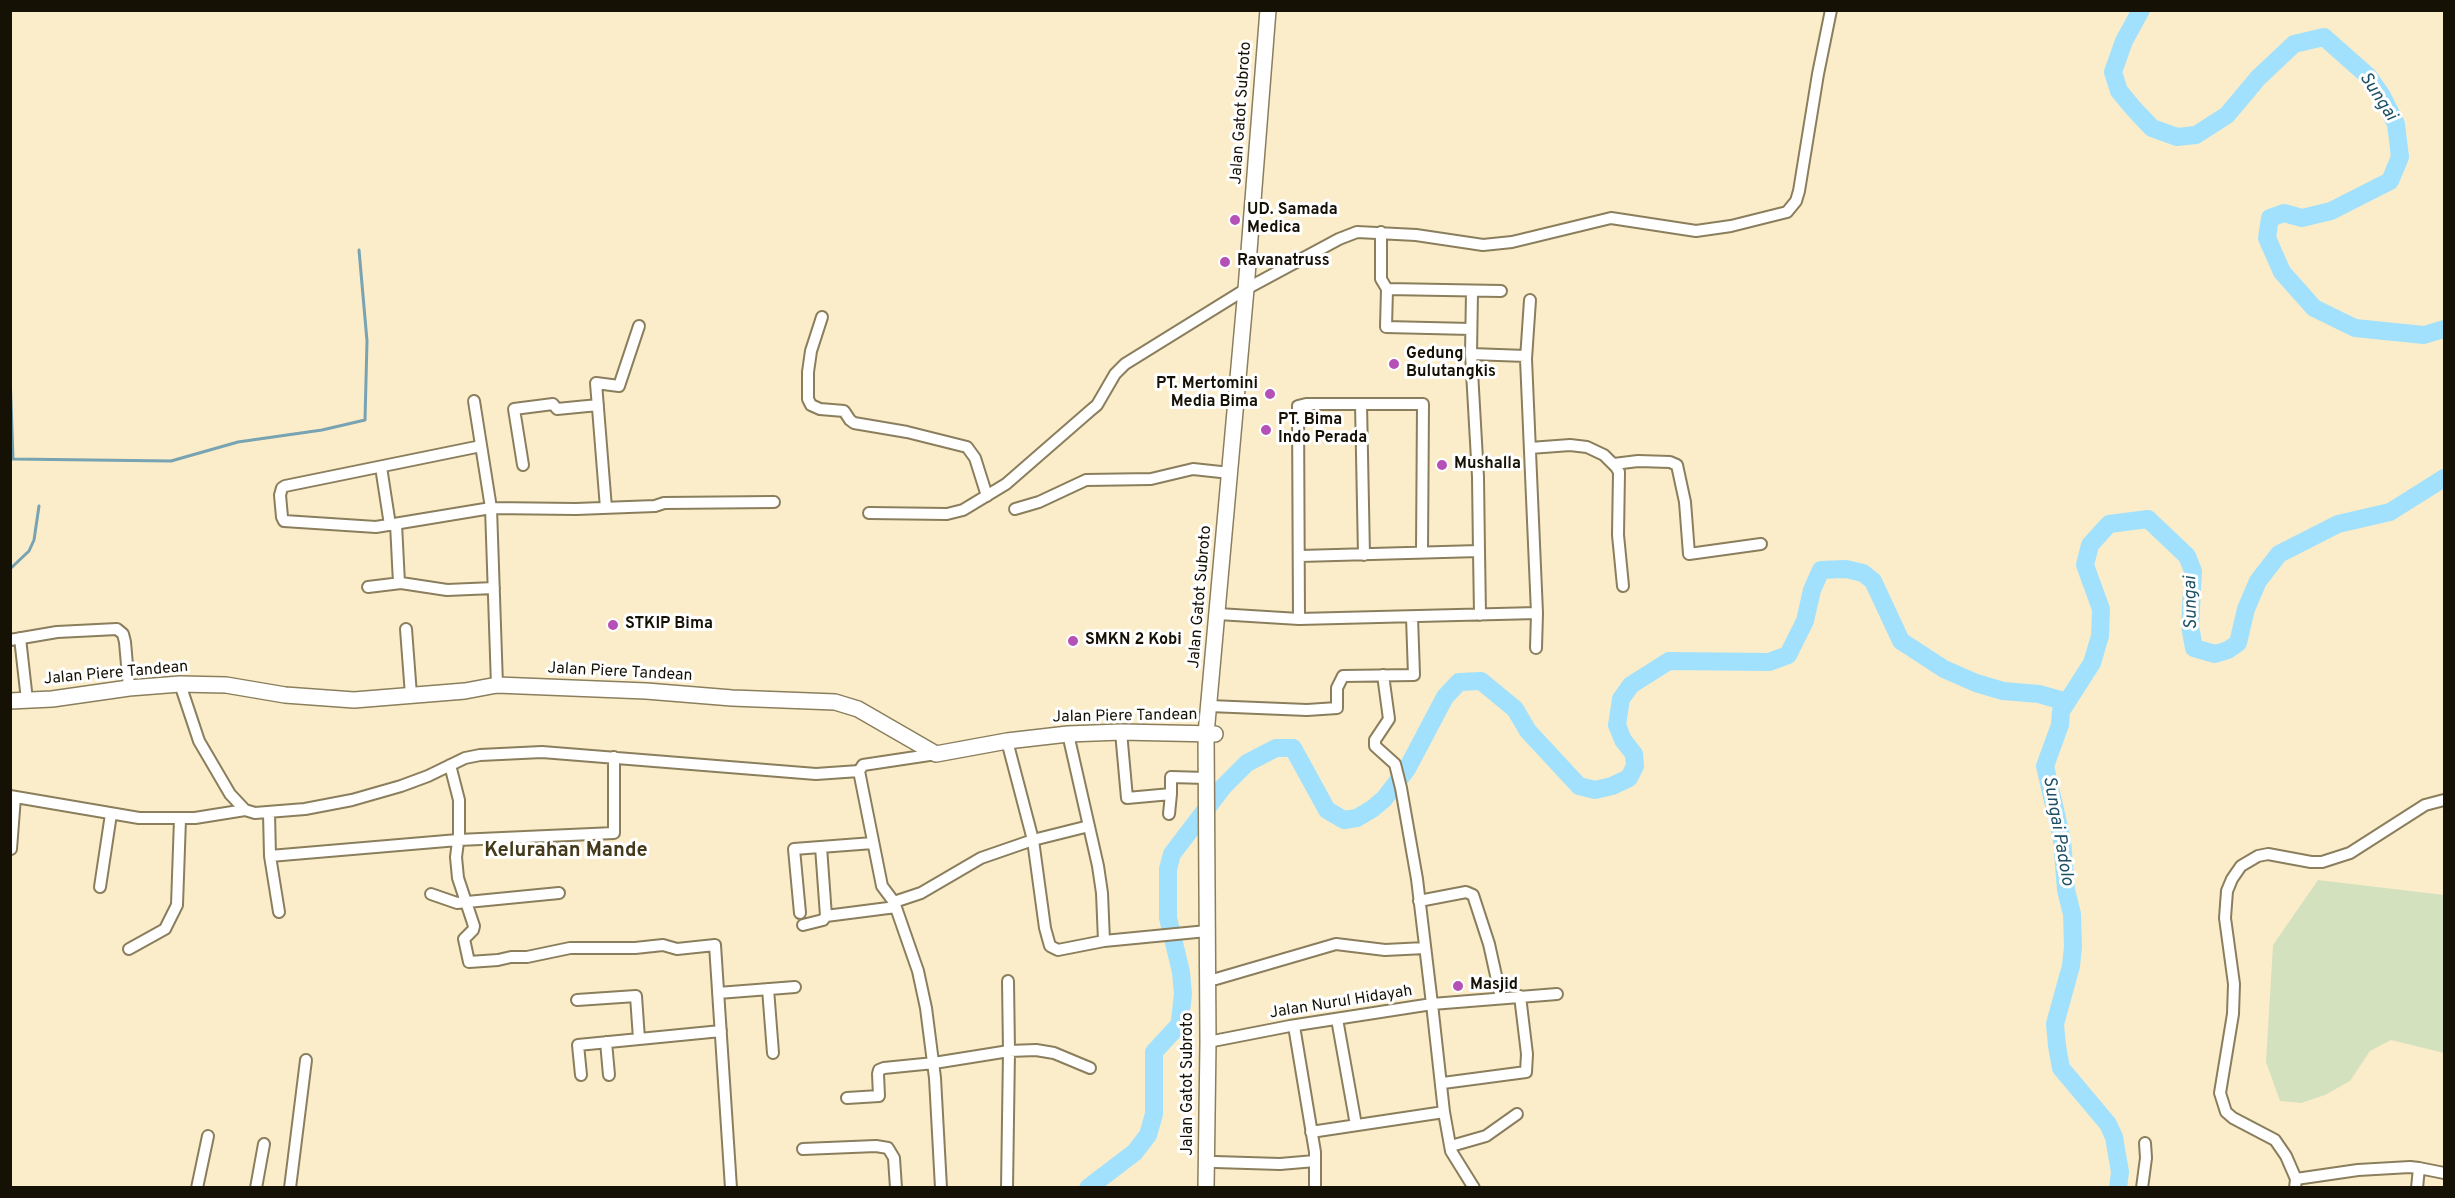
<!DOCTYPE html>
<style>
body{margin:0}
#map{position:relative;width:2455px;height:1198px;overflow:hidden;background:#fbedc9;font-family:Overpass,sans-serif}
canvas{display:block}
.frame{position:absolute;inset:0;border:12px solid #161105;pointer-events:none}
</style>
<div id="map">
<canvas width="2455" height="1198"></canvas>
<div class="frame"></div>
</div>
<script>
const c = document.querySelector('canvas').getContext('2d');
c.lineJoin = 'round';
function paint(path, color) {
  c.fillStyle = color;
  c.fill(path, 'evenodd');
}
function toPath(rows) {
  const path = new Path2D();
  for (const r of rows) {
    path.moveTo(r[0], r[1]);
    for (let i = 2; i < r.length; i += 2) path.lineTo(r[i], r[i + 1]);
  }
  return path;
}
function stroke(path, color, width, dash) {
  c.strokeStyle = color;
  c.lineWidth = width;
  c.lineCap = dash ? 'butt' : 'round';
  c.setLineDash(dash || []);
  c.stroke(path);
}
function label(font, color, halo, rows, align = 'center') {
  c.font = font + ' Overpass,sans-serif';
  c.lineWidth = 6;
  c.setLineDash([]);
  c.textBaseline = 'middle';
  c.strokeStyle = halo;
  c.fillStyle = color;
  for (const [text, x, y, turn = 0] of rows) {
    c.save();
    c.translate(x, y);
    c.rotate((+turn || 0) * Math.PI / 180);
    c.textAlign = isNaN(turn) ? turn : align;
    if (halo) c.strokeText(text, 0, 0);
    c.fillText(text, 0, 0);
    c.restore();
  }
}
const green = toPath([
 [2318,880,2444,895,2444,1053,2391,1040,2370,1051,2350,1081,2325,1095,2301,1103,2280,1101,2266,1062,2273,945]
]);
const stream = toPath([
 [10,373,13,459,10,459],
 [13,459,171,461,238,442,322,430,365,420,367,341,359,250],
 [10,569,29,551,34,540,39,506]
]);
const river = toPath([
 [2141,10,2124,41,2113,72,2119,91,2134,109,2152,128,2177,137,2196,135,2227,115,2258,78,2294,44,2324,37,2368,76,2382,96,2396,124,2400,157,2390,181,2331,211,2302,218,2284,213,2270,218,2267,238,2282,272,2314,308,2355,328,2424,335,2444,329],
 [2067,702,2092,663,2100,636,2101,609,2085,565,2090,545,2109,524,2148,519,2187,556,2193,571,2190,626,2194,648,2215,654,2228,650,2238,643,2246,609,2258,581,2279,554,2338,524,2390,512,2444,478],
 [1088,1188,1135,1152,1148,1135,1154,1114,1154,1052,1179,1025,1180,1020,1183,994,1181,972,1168,918,1168,869,1172,854,1223,787,1247,763,1276,748,1293,748,1327,810,1344,820,1357,818,1372,809,1384,799,1407,769,1445,697,1459,682,1481,681,1515,709,1528,731,1579,786,1595,790,1612,786,1629,778,1635,766,1634,754,1623,740,1617,725,1621,699,1631,685,1669,661,1769,662,1788,655,1805,621,1812,590,1821,570,1846,569,1863,573,1873,581,1901,641,1944,669,1976,683,2003,691,2039,694,2067,702,2061,711,2060,725,2045,766,2062,840,2066,890,2072,914,2073,947,2071,966,2055,1024,2057,1046,2061,1068,2108,1124,2114,1137,2120,1172,2118,1188]
]);
const street = toPath([
 [1381,232,1381,279,1387,289],
 [1472,291,1471,354,1478,477,1479,551],
 [822,317,811,351,808,372,808,399,811,405,820,409,844,411,850,420,854,423,907,432,967,447,975,458,987,496],
 [1471,329,1386,327,1387,289,1501,291],
 [1471,354,1526,356],
 [474,401,491,508,497,685],
 [1361,404,1364,555],
 [481,446,285,486,282,488,280,495,282,517,284,521,376,527,491,508,576,509,655,506,664,503,774,502],
 [1530,448,1570,445,1587,447,1604,455,1616,467,1619,472,1618,535,1623,586],
 [1614,464,1638,461,1670,462,1677,465,1685,502,1689,554,1761,544],
 [523,465,514,409,553,404,557,409,598,405],
 [381,467,390,525],
 [606,508,596,383,619,386,639,326],
 [1015,509,1039,502,1086,480,1151,479,1193,469,1230,473],
 [869,513,947,514,963,510,1006,484,1091,410,1097,405,1115,374,1125,364,1246,289,1339,239,1357,232,1416,235,1483,245,1512,242,1611,218,1696,231,1731,226,1787,212,1796,201,1799,191,1818,74,1831,10],
 [396,524,399,583],
 [1300,556,1479,551,1480,615],
 [368,587,401,583,447,590,494,588],
 [1218,614,1299,619,1537,613,1526,359,1530,300],
 [1299,619,1298,406,1306,404,1423,404,1422,551],
 [406,629,411,695],
 [20,638,27,700],
 [10,640,57,632,117,629,123,634,125,642,129,688],
 [1536,648,1537,613],
 [1383,675,1389,719,1375,740,1375,746,1395,764,1401,788,1417,879,1432,1004,1557,994],
 [180,684,199,741,230,794,245,810,255,813,305,809,352,800,401,786,428,776,465,758,480,755,542,752,816,774,859,771],
 [1209,706,1307,710,1337,708,1337,688,1343,676,1414,675,1412,617],
 [1121,732,1127,798,1171,794,1171,777,1206,778],
 [1068,734,1098,866,1102,893,1104,941],
 [1007,741,1033,840,1045,928,1050,946,1058,950,1104,941,1207,931],
 [936,754,863,765,859,771,882,886,894,902,918,971,926,1008,935,1078,941,1188],
 [450,765,459,800,459,834,456,857,458,878,474,926,473,930,464,939,469,962,498,960,511,957,527,957,570,948,635,948,663,945,677,949,715,945,731,1188],
 [10,796,139,818,195,818,245,810],
 [269,813,270,856,279,912],
 [1169,814,1171,794],
 [821,847,826,916],
 [11,849,15,797],
 [270,856,458,840,614,833,614,757],
 [100,887,111,814],
 [431,894,457,903,559,893],
 [1419,901,1466,892,1473,895,1489,944,1501,998],
 [894,902,921,893,981,858,1033,840,1089,826],
 [800,913,794,849,873,843],
 [803,925,823,920,826,916,896,907],
 [129,949,165,929,177,905,180,819],
 [1216,979,1336,944,1385,950,1425,948],
 [768,989,773,1053],
 [718,993,795,987],
 [577,1000,636,996,639,1039],
 [1337,1019,1356,1125],
 [1294,1026,1315,1152,1315,1188],
 [606,1042,609,1075],
 [1208,1042,1290,1026,1432,1004,1444,1112,1451,1151,1474,1188],
 [581,1075,578,1045,721,1031],
 [1443,1083,1526,1072,1527,1054,1520,996],
 [847,1098,879,1096,878,1074,879,1070,884,1068,934,1063,1009,1051,1036,1050,1054,1053,1090,1068],
 [1311,1132,1444,1112],
 [1451,1146,1486,1136,1517,1114],
 [803,1149,876,1146,888,1148,894,1158,896,1188],
 [1215,1162,1280,1164,1315,1161],
 [2419,1168,2444,1173],
 [2296,1179,2358,1170,2410,1167,2419,1168,2417,1188],
 [197,1188,208,1136],
 [256,1188,264,1144],
 [290,1188,306,1060],
 [1007,1188,1009,1051,1008,981],
 [2142,1188,2146,1158,2145,1143],
 [2295,1188,2296,1179,2286,1156,2275,1140,2233,1118,2226,1112,2220,1093,2233,1014,2234,984,2225,918,2227,891,2232,879,2241,866,2258,856,2268,854,2311,862,2322,862,2350,853,2425,805,2444,800]
]);
const secondary = toPath([
 [10,701,52,699,129,688,180,684,226,685,285,695,354,700,465,691,497,685,646,691,732,698,835,702,858,709,936,754,1007,741,1068,734,1121,732,1215,734],
 [1206,1188,1208,1042,1206,734,1246,289,1268,10]
]);
const markers = [
 [1235,220,6,"#b450b6"],
 [1225,262,6,"#b450b6"],
 [1394,364,6,"#b450b6"],
 [1270,394,6,"#b450b6"],
 [1266,430,6,"#b450b6"],
 [1442,465,6,"#b450b6"],
 [613,625,6,"#b450b6"],
 [1073,641,6,"#b450b6"],
 [1458,986,6,"#b450b6"]
];
const streetNames = [
 ["Jalan Gatot Subroto",1242,113,-86],
 ["Jalan Gatot Subroto",1201,597,-85],
 ["Jalan Piere Tandean",620,673,3],
 ["Jalan Piere Tandean",116,674,-5],
 ["Jalan Piere Tandean",1125,717,-1],
 ["Jalan Nurul Hidayah",1341,1003,-9],
 ["Jalan Gatot Subroto",1189,1084,-90]
];
const poiNames = [
 ["UD. Samada",1247,211],
 ["Medica",1247,229],
 ["Ravanatruss",1237,262],
 ["Gedung",1406,355],
 ["Bulutangkis",1406,373],
 ["PT. Mertomini",1258,385,"right"],
 ["Media Bima",1258,403,"right"],
 ["PT. Bima",1278,421],
 ["Indo Perada",1278,439],
 ["Mushalla",1454,465],
 ["STKIP Bima",625,625],
 ["SMKN 2 Kobi",1085,641],
 ["Masjid",1470,986]
];
const waterNames = [
 ["Sungai",2377,97,57],
 ["Sungai",2192,603,-91],
 ["Sungai Padolo",2057,831,80]
];
const quarterNames = [
 ["Kelurahan Mande",566,852]
];
paint(green, '#d4e1be');
stroke(stream, '#77a3b3', 3);
stroke(river, '#a1e1fe', 18);
stroke(street, '#8a7e5d', 14);
stroke(secondary, '#8a7e5d', 18);
stroke(street, '#fff', 10);
stroke(secondary, '#fff', 15);
for (const [x, y, r, color] of markers) {
  const dot = new Path2D();
  dot.arc(x, y, r, 0, 2 * Math.PI);
  c.fillStyle = color;
  c.fill(dot);
  stroke(dot, '#fff', 2);
}
label('16px', '#161105', '#fff', streetNames);
label('bold 16px', '#161105', '#fff', poiNames, 'left');
label('italic 18px', '#1d5065', '#fff', waterNames);
label('bold 20px', '#44391a', '#fff', quarterNames);
</script>
